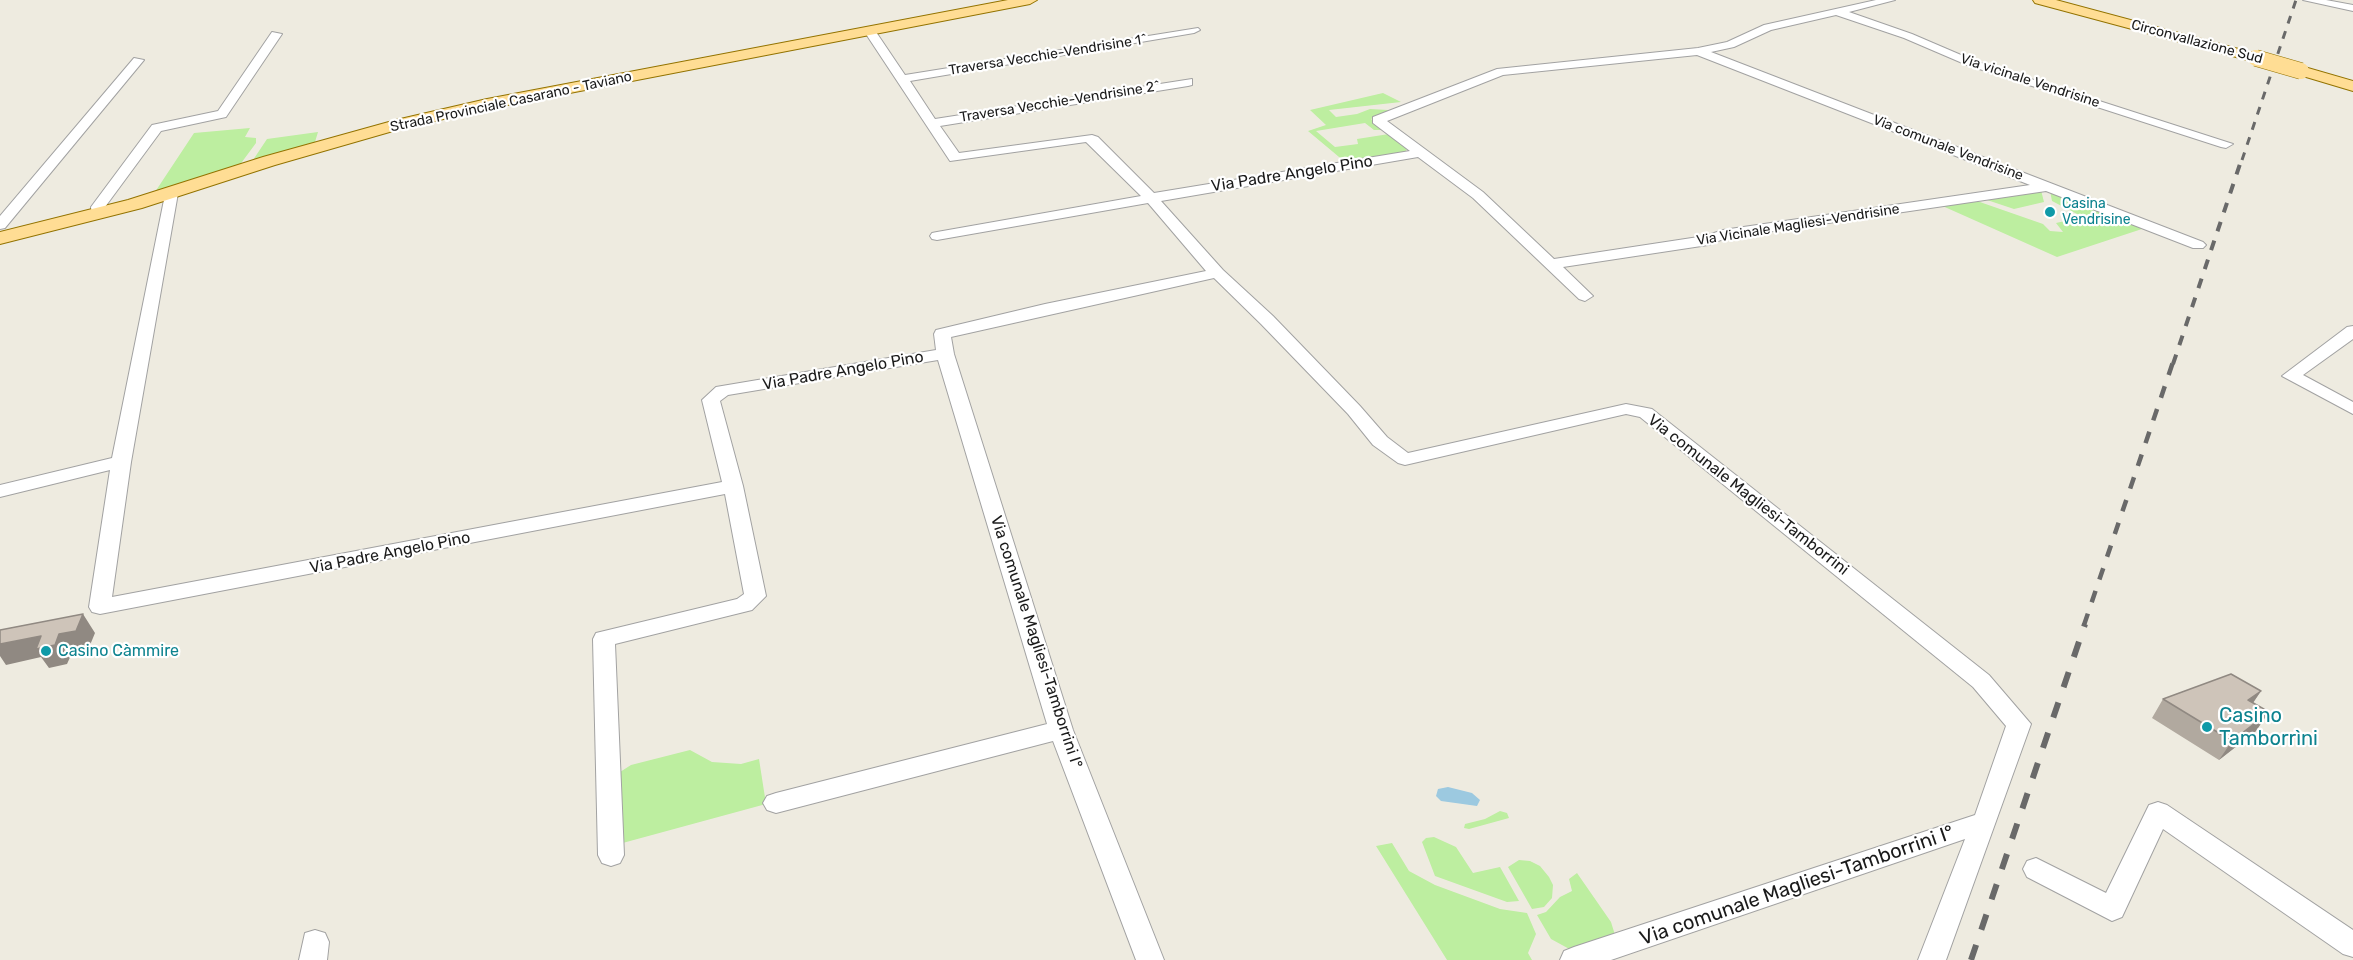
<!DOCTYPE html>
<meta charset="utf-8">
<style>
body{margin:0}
canvas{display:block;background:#eeebe0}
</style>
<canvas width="2353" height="960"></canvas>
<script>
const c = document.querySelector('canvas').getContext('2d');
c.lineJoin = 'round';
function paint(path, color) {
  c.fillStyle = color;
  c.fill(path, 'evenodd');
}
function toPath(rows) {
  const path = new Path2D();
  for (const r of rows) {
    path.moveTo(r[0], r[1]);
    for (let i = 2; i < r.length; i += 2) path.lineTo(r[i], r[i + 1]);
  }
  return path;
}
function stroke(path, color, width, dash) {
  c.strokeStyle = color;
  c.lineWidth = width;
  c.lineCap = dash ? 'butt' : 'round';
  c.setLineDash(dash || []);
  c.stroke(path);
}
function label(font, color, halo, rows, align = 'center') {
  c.font = font + ' Rubik,sans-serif';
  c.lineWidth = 4.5;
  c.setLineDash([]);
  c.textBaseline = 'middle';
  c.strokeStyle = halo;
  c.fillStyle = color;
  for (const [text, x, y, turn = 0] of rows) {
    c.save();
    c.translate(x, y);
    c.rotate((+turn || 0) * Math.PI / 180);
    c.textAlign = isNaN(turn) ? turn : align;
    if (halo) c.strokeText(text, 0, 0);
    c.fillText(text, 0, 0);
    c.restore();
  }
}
const grass = toPath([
 [1383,93,1401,102,1329,110,1336,117,1357,114,1370,109,1388,110,1392,111,1371,119,1384,130,1374,130,1365,123,1316,131,1335,147,1358,144,1357,139,1389,134,1407,149,1405,152,1345,162,1308,131,1326,125,1310,110],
 [250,128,245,137,256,138,256,143,239,166,155,192,194,133],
 [318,132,315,142,253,160,267,139],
 [2041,190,2044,202,2014,209,1987,200,1987,198],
 [2050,191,2148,227,2057,257,1938,204,1977,201,2043,224,2050,231,2063,232,2056,223,2078,218,2079,215,2052,201],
 [690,750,712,762,741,764,759,759,766,804,619,844,620,772,631,765],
 [1500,811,1507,813,1509,818,1469,829,1464,828,1465,824,1485,819],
 [1434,837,1456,847,1473,873,1500,867,1519,901,1507,902,1435,876,1422,842,1426,838],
 [1392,843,1409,871,1435,885,1500,909,1527,913,1536,934,1528,953,1532,960,1447,960,1376,846],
 [1519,860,1530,861,1540,866,1549,877,1553,885,1552,898,1544,907,1532,909,1508,867],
 [1577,873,1611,922,1615,935,1573,951,1551,939,1537,915,1546,912,1560,897,1572,891,1569,879]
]);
const water = toPath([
 [1448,787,1472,793,1480,800,1477,806,1441,801,1436,796,1438,789]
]);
const minor = toPath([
 [1876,0,1895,0,1849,12,1912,34,1975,61,2233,144,2226,148,2221,147,1967,65,1904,38,1836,15,1771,30,1734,47,1711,52,2203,242,2206,245,2203,248,2193,248,2046,191,1726,238,1708,245,1563,267,1593,296,1585,301,1579,299,1473,198,1418,157,1161,201,1223,270,1273,316,1360,406,1387,437,1408,453,1626,404,1652,409,1989,675,2031,724,1946,960,1918,960,1965,839,1611,960,1560,960,1564,951,1574,947,1975,815,2006,726,1973,687,1640,417,1626,414,1405,465,1398,463,1373,445,1348,414,1261,324,1214,278,951,337,954,354,1073,730,1164,960,1136,960,1053,741,776,813,767,810,763,803,767,796,776,793,1047,724,938,360,728,395,720,401,743,486,766,596,752,610,615,644,624,855,620,863,611,866,602,863,598,855,593,639,596,633,737,599,744,594,725,494,100,614,92,612,89,607,110,470,0,497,0,485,112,458,166,190,176,190,178,193,131,462,112,597,722,482,702,400,716,387,936,350,934,334,936,330,1045,304,1206,271,1148,203,937,240,932,239,930,236,932,233,937,232,1141,196,1086,142,950,161,864,31,866,29,874,29,905,75,1198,28,1200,30,1194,33,910,81,935,119,1192,79,1192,85,1188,86,940,126,959,153,1092,135,1098,137,1154,193,1410,151,1373,123,1373,117,1497,69,1698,48,1727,42,1764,25,1876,0],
 [1697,55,2030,185,1723,230,1705,236,1554,259,1483,192,1387,121,1503,75,1697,55],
 [2303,0,2326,0,2353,5,2353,11,2303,0],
 [272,32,282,34,226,117,161,131,105,207,102,218,92,218,91,207,152,125,218,111,272,32],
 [134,58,144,60,5,228,0,229,0,216,134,58],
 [2353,326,2353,339,2303,375,2353,402,2353,414,2282,376,2347,327,2353,326],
 [2158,802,2167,805,2353,930,2353,957,2343,954,2163,829,2122,917,2112,921,2027,877,2023,869,2027,861,2036,858,2106,893,2149,805,2158,802],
 [315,930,325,933,329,942,327,960,299,960,305,933,315,930]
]);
const major = toPath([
 [1008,0,1037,0,1030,4,487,109,400,129,275,165,142,208,0,244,0,232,128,200,263,157,396,120,487,99,1008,0],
 [2033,0,2056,0,2261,55,2264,58,2261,61,2251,61,2035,3,2033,0],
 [2301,66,2353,81,2353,91,2296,74,2293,71,2301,66]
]);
const railFar3 = toPath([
 [2242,160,2296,0]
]);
const railFar2 = toPath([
 [2173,364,2242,158]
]);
const railFar1 = toPath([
 [2084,625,2173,362]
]);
const rail = toPath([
 [1971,960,2085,624]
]);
const majorBridge = toPath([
 [2256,58,2301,71]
]);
const wall = toPath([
 [2261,691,2253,703,2256,731,2219,760,2152,718,2163,699]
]);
const shadedWall = toPath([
 [83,614,95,633,88,650,72,653,67,664,49,668,41,657,6,665,0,656,0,644,41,636],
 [2261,691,2248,710,2248,700],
 [2269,712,2256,731,2219,760,2232,741]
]);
const building = toPath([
 [83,614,76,631,59,634,55,645,36,649,41,636,0,644,0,630,83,614],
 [2231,674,2261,691,2248,700,2269,712,2232,741,2163,699,2231,674]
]);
const markers = [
 [2050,212,6,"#0f9aa8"],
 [46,651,6,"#0f9aa8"],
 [2207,727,6,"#0f9aa8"]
];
const farStreetnames = [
 ["Circonvallazione Sud",2197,42,15],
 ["Traversa Vecchie-Vendrisine 1^",1048,55,-9],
 ["Via vicinale Vendrisine",2030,81,18],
 ["Strada Provinciale Casarano - Taviano",511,102,-12],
 ["Traversa Vecchie-Vendrisine 2^",1060,102,-9],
 ["Via comunale Vendrisine",1948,148,21],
 ["Via Vicinale Magliesi-Vendrisine",1798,225,-9]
];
const farCulturenames = [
 ["Casina",2062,204],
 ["Vendrisine",2062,220]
];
const streetNames = [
 ["Via Padre Angelo Pino",1292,174,-9],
 ["Via Padre Angelo Pino",843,371,-10],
 ["Via comunale Magliesi-Tamborrini",1748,495,38],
 ["Via Padre Angelo Pino",390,553,-11],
 ["Via comunale Magliesi-Tamborrini I°",1036,642,72]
];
const cultureNames = [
 ["Casino Càmmire",58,651]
];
const nearCulturenames = [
 ["Casino",2219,716],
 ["Tamborrìni",2219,739]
];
const nearStreetnames = [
 ["Via comunale Magliesi-Tamborrini I°",1797,886,-19]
];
paint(grass, '#bdeea0');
paint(water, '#9cc9e0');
stroke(minor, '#a2a2a2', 2);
stroke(major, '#937300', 2);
paint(minor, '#fff');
paint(major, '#ffdd94');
stroke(railFar3, '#696969', 3, [8, 8]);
stroke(railFar2, '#696969', 4, [10, 10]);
stroke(railFar1, '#696969', 4.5, [12, 12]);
stroke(rail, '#696969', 6, [16, 16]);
stroke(majorBridge, '#937300', 17, []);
stroke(majorBridge, '#ffdd94', 16);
paint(wall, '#b1a99f');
paint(shadedWall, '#908982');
paint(building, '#cec4b9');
stroke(building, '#908982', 1.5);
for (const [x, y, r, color] of markers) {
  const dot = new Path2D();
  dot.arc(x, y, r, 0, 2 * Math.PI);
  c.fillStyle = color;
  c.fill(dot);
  stroke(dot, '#fff', 2);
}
label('14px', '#1b1b1b', '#fff', farStreetnames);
label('14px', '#0d838f', '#fff', farCulturenames, 'left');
label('16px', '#1b1b1b', '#fff', streetNames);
label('16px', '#0d838f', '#fff', cultureNames, 'left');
label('20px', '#0d838f', '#fff', nearCulturenames, 'left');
label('20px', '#1b1b1b', '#fff', nearStreetnames);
</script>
